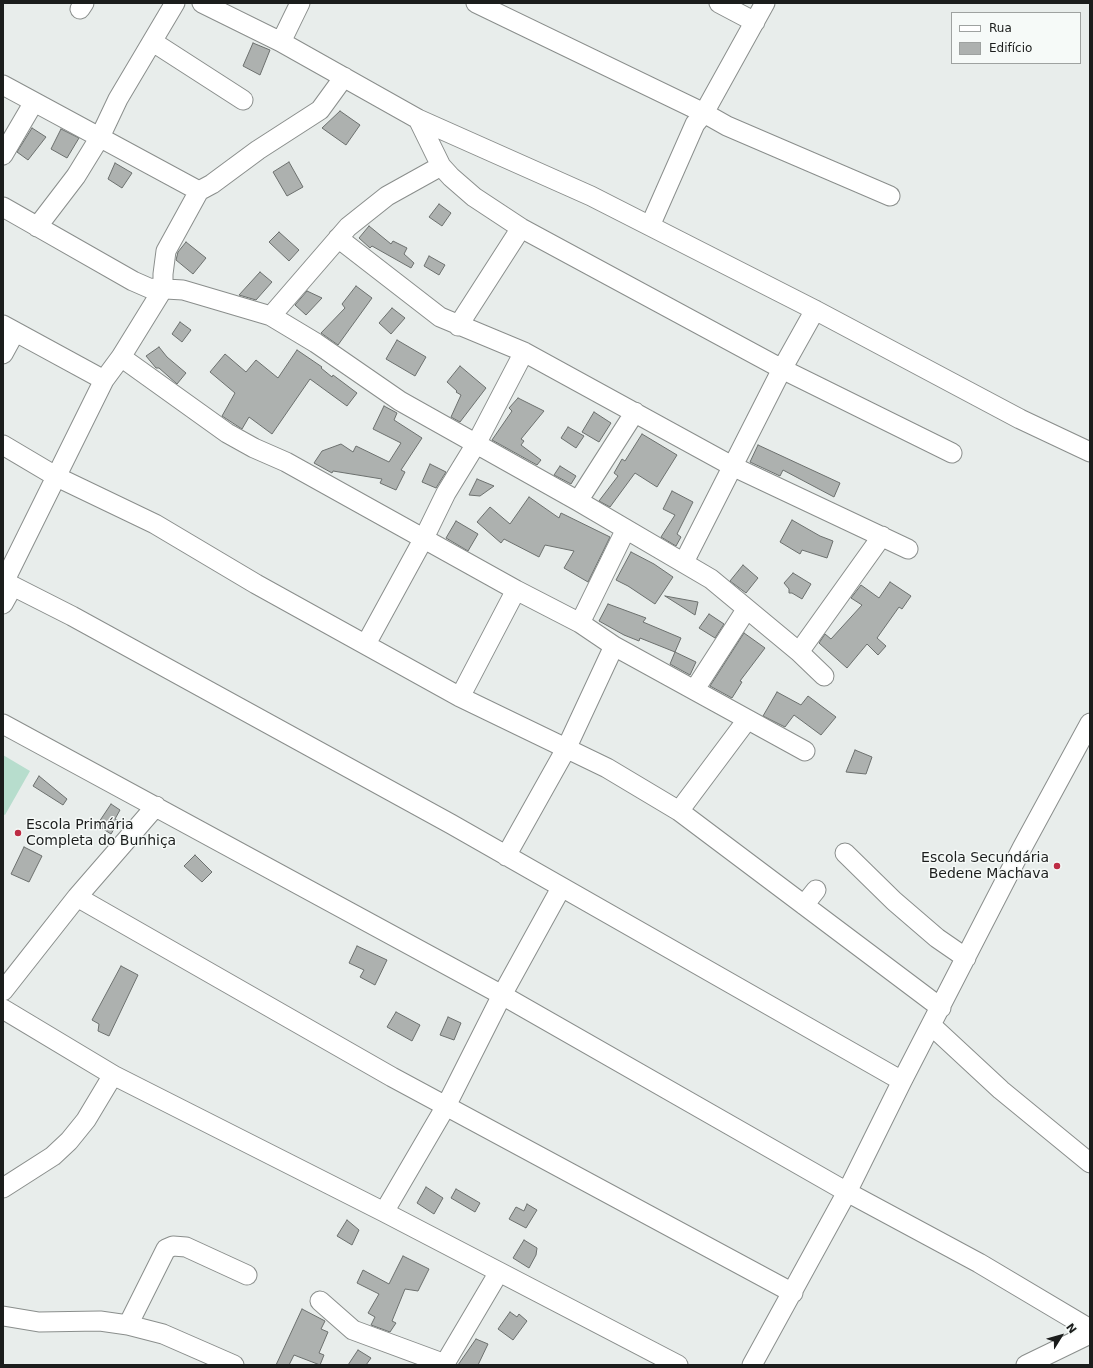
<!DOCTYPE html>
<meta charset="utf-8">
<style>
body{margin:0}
#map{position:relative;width:1093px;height:1368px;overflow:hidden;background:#e8edeb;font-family:"DejaVu Sans",sans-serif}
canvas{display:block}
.frame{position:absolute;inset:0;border:4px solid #1b1d1c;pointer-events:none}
.legend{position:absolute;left:951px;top:12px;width:130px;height:52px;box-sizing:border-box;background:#f6faf8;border:1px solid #9ea2a0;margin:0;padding:5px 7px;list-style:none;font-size:12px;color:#1b1d1c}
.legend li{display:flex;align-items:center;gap:8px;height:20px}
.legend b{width:20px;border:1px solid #9ea2a0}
.north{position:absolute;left:1041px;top:1316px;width:40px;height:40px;-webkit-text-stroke:3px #f6faf8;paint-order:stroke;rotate:53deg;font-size:11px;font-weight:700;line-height:16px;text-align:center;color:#1b1d1c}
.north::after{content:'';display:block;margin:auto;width:14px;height:18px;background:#1b1d1c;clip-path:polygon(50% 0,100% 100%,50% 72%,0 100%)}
</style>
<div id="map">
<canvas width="1093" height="1368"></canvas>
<div class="frame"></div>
<ul class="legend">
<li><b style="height:5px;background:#fff"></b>Rua</li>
<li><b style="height:11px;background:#adb1af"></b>Edifício</li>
</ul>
<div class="north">N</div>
</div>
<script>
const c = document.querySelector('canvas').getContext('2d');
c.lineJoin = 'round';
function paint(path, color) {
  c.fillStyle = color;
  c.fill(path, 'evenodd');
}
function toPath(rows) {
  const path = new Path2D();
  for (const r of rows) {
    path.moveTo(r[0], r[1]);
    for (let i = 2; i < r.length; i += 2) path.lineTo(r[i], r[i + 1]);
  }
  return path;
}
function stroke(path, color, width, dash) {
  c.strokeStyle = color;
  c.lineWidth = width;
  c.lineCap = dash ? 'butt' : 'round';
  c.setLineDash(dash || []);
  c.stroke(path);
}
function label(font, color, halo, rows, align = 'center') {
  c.font = font + ' "DejaVu Sans",sans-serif';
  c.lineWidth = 3;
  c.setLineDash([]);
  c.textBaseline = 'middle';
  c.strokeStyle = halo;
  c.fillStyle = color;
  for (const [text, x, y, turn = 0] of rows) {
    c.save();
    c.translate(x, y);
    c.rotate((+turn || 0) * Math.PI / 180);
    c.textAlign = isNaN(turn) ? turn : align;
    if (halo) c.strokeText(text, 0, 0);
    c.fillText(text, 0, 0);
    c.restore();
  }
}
const green = toPath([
 [3,755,30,771,5,815,3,814]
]);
const building = toPath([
 [253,43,270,50,260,75,243,66,253,43],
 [340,111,360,125,346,145,322,128,340,111],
 [32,128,46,137,28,160,17,152,32,128],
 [61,129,79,138,67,158,51,149,61,129],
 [289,162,303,187,287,196,273,172,289,162],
 [115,163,132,173,122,188,108,179,115,163],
 [439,204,451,213,442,226,429,217,439,204],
 [369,226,391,244,393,241,407,248,404,254,414,263,411,268,372,246,370,248,359,238,369,226],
 [279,232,299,250,289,261,269,242,279,232],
 [186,242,206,258,193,274,176,260,178,252,186,242],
 [429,256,445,265,439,275,424,266,429,256],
 [260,272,272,282,256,300,239,295,260,272],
 [356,286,372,298,338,345,321,333,345,308,342,304,356,286],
 [307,291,322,298,306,315,295,305,307,291],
 [392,308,405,318,391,334,379,323,392,308],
 [180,322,191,330,182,342,172,334,180,322],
 [397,340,426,357,415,376,386,359,397,340],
 [159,347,167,357,186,373,177,384,159,368,156,368,146,356,159,347],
 [297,350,322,367,321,368,332,377,333,375,357,393,347,406,310,379,272,434,249,417,242,429,222,416,235,393,210,372,225,354,246,372,256,360,278,378,297,350],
 [460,366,486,388,460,422,451,417,461,395,456,392,457,391,447,382,460,366],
 [518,398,544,411,521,439,524,441,521,445,541,460,537,465,492,440,512,411,509,408,518,398],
 [384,406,397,413,394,420,422,438,401,470,405,472,396,490,380,483,382,479,333,471,332,473,314,463,322,451,341,444,353,452,356,446,389,462,401,443,373,429,384,406],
 [594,412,611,423,599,442,582,432,594,412],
 [568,427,584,436,576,448,561,438,568,427],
 [642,434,677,455,657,487,635,473,610,507,599,501,618,476,614,473,622,459,625,461,642,434],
 [758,445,840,483,834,497,783,470,780,476,750,462,758,445],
 [430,464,446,472,436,488,422,482,430,464],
 [560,466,576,476,571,484,554,475,560,466],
 [477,479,494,486,480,496,469,495,477,479],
 [672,491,693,502,677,534,681,537,676,546,661,537,675,515,663,509,672,491],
 [529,497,559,518,561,513,610,537,588,582,564,568,574,551,545,545,539,557,504,539,501,543,477,522,490,507,510,524,529,497],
 [792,520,820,536,833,541,827,558,802,550,800,554,780,542,792,520],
 [456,521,478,534,468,551,446,538,456,521],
 [631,552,654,564,673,577,655,604,628,586,616,580,631,552],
 [743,565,758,578,746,593,730,581,743,565],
 [793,573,811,584,802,599,792,593,789,593,789,589,784,583,793,573],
 [890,582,911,596,902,609,899,607,877,638,886,646,878,655,867,644,847,668,819,643,825,634,831,639,862,605,851,598,861,585,879,598,890,582],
 [665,596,698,602,695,615,665,596],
 [608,604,646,618,643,622,681,638,675,652,640,638,639,641,624,635,599,621,608,604],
 [709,614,724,624,715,638,699,628,709,614],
 [744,633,765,648,740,681,742,682,732,698,710,686,744,633],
 [675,652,696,662,690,675,670,664,675,652],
 [777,692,801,705,808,696,836,717,821,735,794,715,785,727,763,716,777,692],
 [855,750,872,757,866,774,846,772,855,750],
 [39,776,67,799,63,805,33,786,39,776],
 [111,804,120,810,115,819,119,821,111,834,97,825,111,804],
 [24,847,42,856,29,882,11,874,24,847],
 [195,855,212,872,202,882,184,866,195,855],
 [357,946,387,960,375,985,360,977,364,970,349,963,357,946],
 [121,966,138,975,109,1036,98,1031,99,1024,92,1020,121,966],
 [396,1012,420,1025,412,1041,387,1027,396,1012],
 [448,1017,461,1023,454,1040,440,1035,448,1017],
 [426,1187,443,1198,434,1214,417,1203,426,1187],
 [456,1189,480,1203,475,1212,451,1198,456,1189],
 [527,1204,537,1210,526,1228,509,1219,516,1207,524,1211,527,1204],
 [347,1220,359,1230,352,1245,337,1236,347,1220],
 [524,1240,537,1248,536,1255,529,1268,513,1258,524,1240],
 [403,1256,429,1269,418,1291,405,1289,392,1321,396,1323,390,1332,371,1325,375,1317,368,1313,379,1294,357,1283,363,1270,389,1284,403,1256],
 [302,1309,325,1321,321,1329,328,1332,319,1353,324,1355,320,1365,294,1355,289,1365,276,1365,302,1309],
 [510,1312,517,1317,519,1314,527,1321,513,1340,498,1329,510,1312],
 [476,1339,488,1344,478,1365,458,1365,476,1339],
 [358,1350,371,1358,366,1365,348,1365,358,1350]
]);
const minor = toPath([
 [202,3,281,42,418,119,591,196,815,310,1020,419,1090,452],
 [476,3,704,113,727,126,890,196],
 [719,3,755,22],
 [80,9,84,3],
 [153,42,243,100],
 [281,42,300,3],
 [3,85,199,191],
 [418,119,441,166,451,177,474,197,521,228,782,369,952,453],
 [3,155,34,102],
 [3,207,133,281,149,288,183,290,271,316,316,343,400,401,578,501,711,579,799,652,824,676],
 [650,226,695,124,704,113,765,3],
 [37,227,76,176,100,137,118,99,175,3],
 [338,238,440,317,524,352,732,466,908,549],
 [271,316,348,227,387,196,441,166],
 [3,325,104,380],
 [458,326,521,228],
 [3,354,15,332],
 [121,357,227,433,254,448,286,462,516,590,580,623,614,646,805,751],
 [3,445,57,477,155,524,256,584,460,697,607,768,679,811,941,1008],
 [578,501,635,412],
 [684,562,782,369,815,310],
 [3,581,72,616,451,824,902,1081],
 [4,582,104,380,121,357,163,289,163,274,166,251,199,191,212,184,258,150,320,110,344,77],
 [3,604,13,586],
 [580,623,626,529],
 [366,644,424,538,446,493,476,444,524,352],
 [799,652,882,536],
 [695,689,746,610],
 [460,697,516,590],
 [3,724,502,995,847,1192,979,1263,1090,1329],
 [679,811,747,720],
 [845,853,894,901,937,938,966,958],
 [506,856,566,749,614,646],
 [77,897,392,1077,793,1293],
 [804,905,816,890],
 [3,991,77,897,156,806],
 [3,1009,113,1075,384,1212,678,1365],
 [932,1026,1001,1090,1090,1163],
 [3,1188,53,1156,69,1141,86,1120,113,1075],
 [384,1212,446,1106,502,995,561,888],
 [320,1301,353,1330,445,1364],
 [3,1316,39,1322,100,1321,128,1325,163,1334,234,1365],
 [128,1325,166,1249,173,1246,186,1247,247,1275],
 [444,1365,499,1272],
 [752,1365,847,1192,902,1081,1022,848,1090,723],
 [1026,1365,1090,1334]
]);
const markers = [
 [18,833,4,"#bd2c44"],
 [1057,866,4,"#bd2c44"]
];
const poiNames = [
 ["Escola Primária",26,825],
 ["Completa do Bunhiça",26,841],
 ["Escola Secundária",1049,858,"right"],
 ["Bedene Machava",1049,874,"right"]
];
paint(green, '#b7ddcd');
paint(building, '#adb1af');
stroke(building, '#6c706e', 1);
stroke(minor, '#8a8e8c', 21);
stroke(minor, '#fff', 19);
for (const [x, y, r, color] of markers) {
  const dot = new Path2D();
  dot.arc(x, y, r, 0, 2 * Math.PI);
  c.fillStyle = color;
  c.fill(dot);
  stroke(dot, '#f6faf8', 1.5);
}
label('14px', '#1b1d1c', '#f6faf8', poiNames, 'left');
</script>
